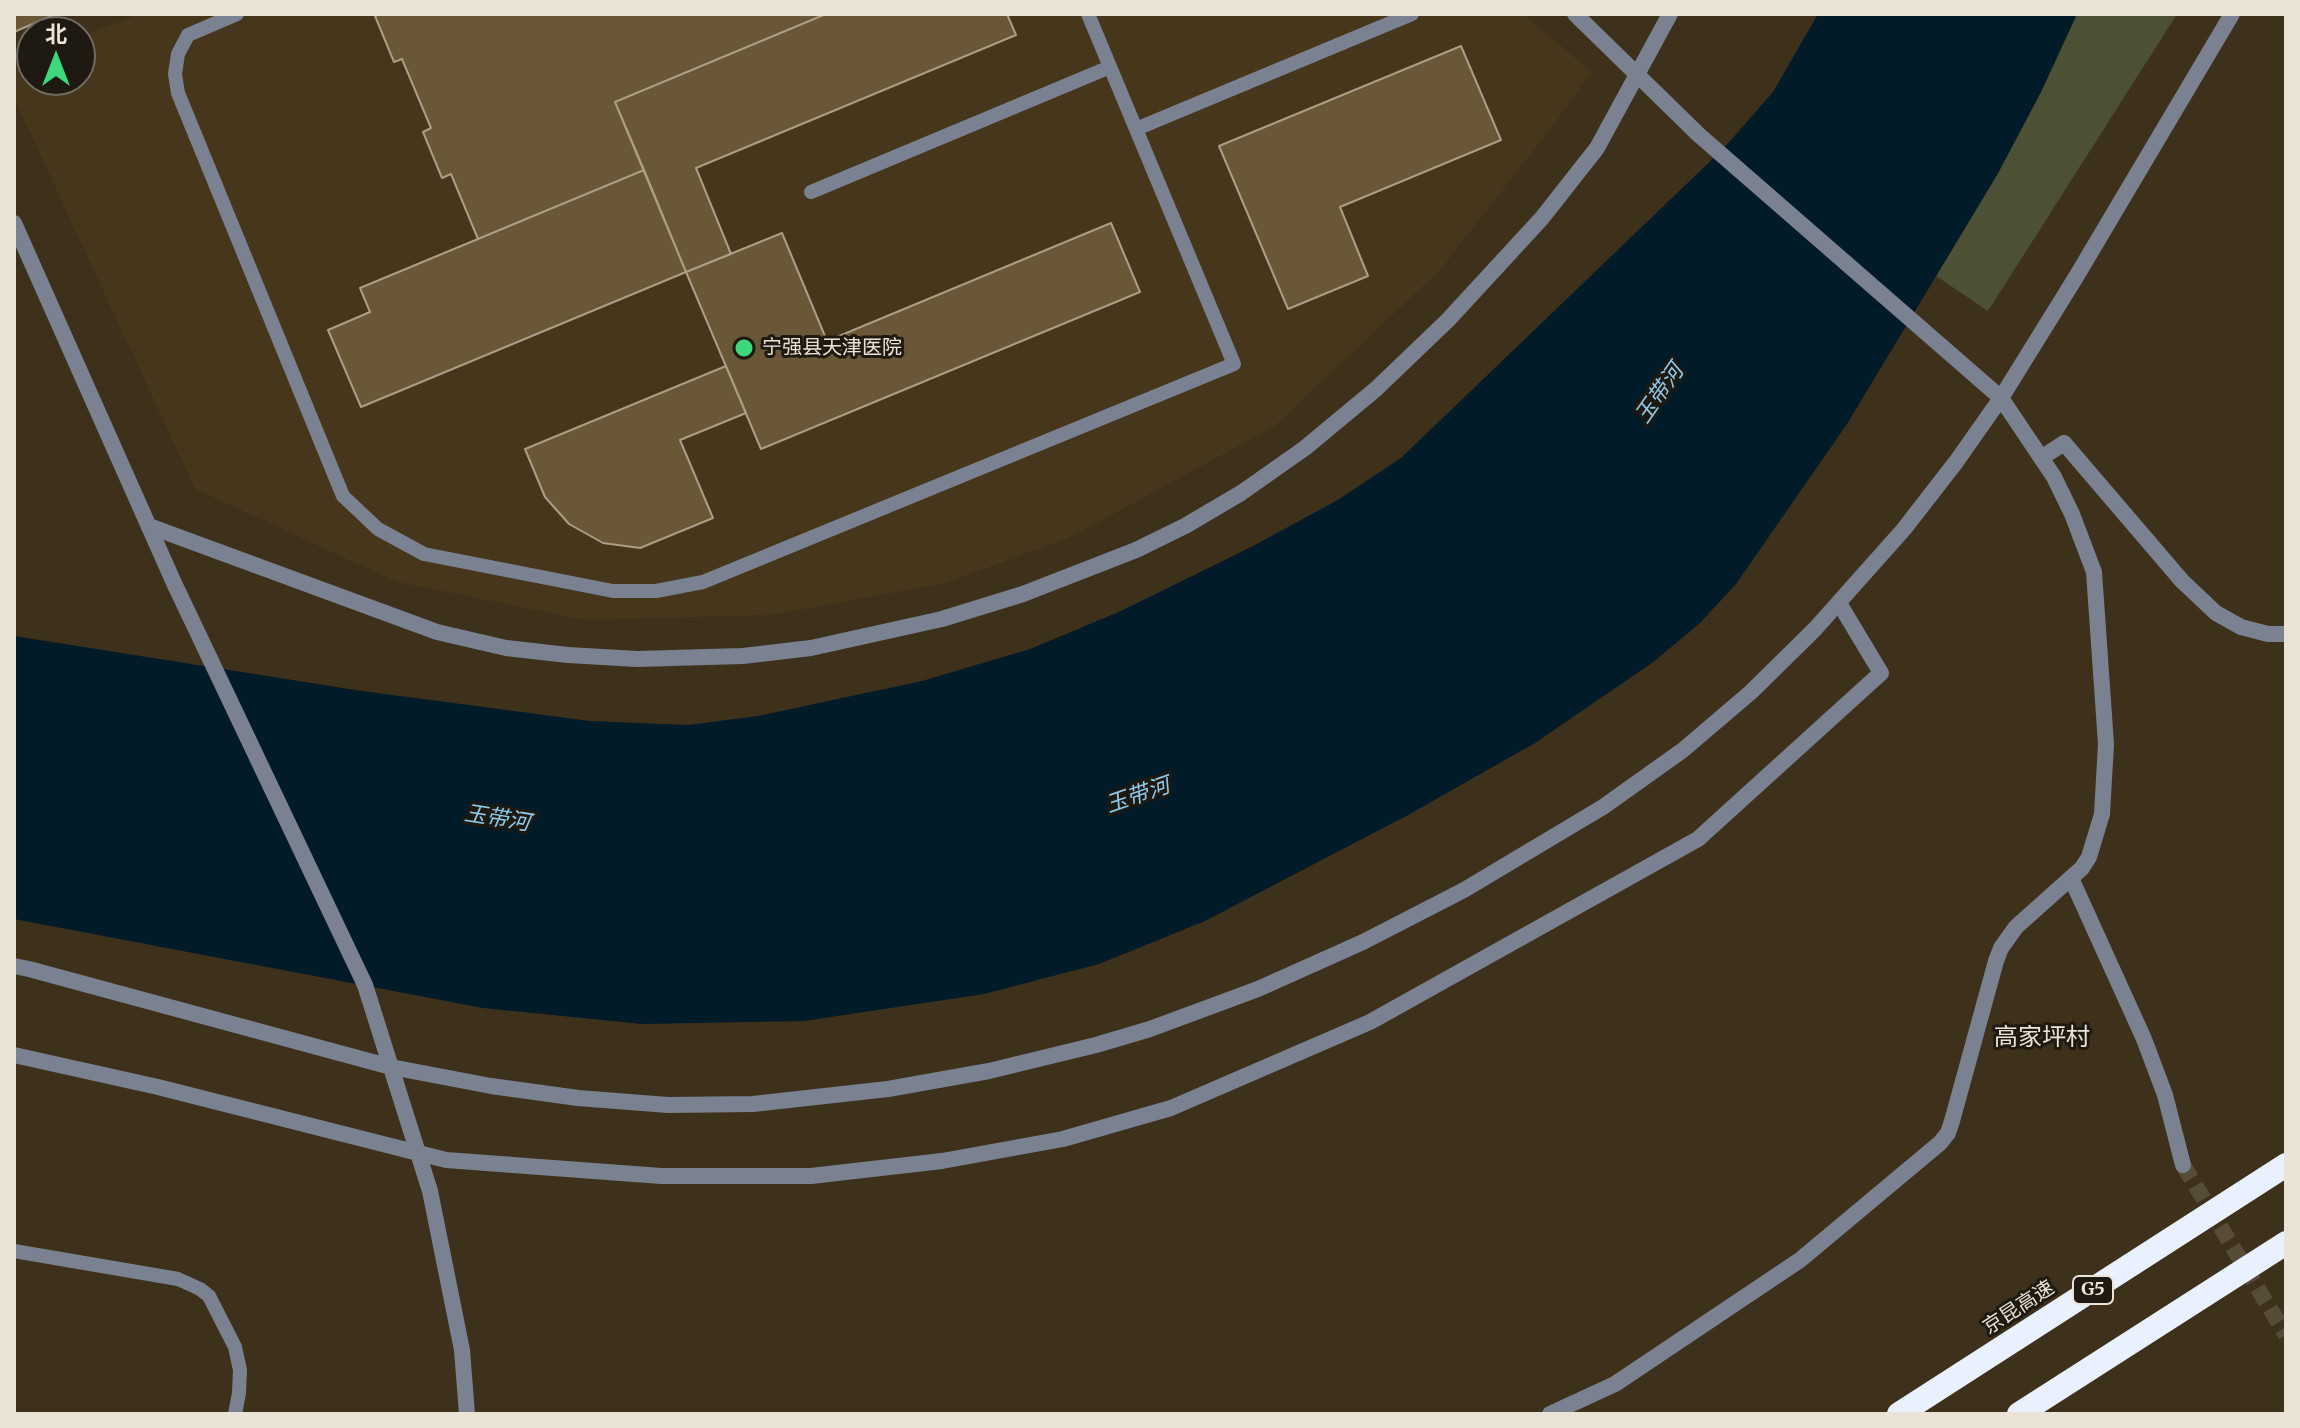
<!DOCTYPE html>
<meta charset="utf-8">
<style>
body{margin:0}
#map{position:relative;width:2300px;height:1428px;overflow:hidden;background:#3d311c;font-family:Merriweather,"Noto Sans SC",serif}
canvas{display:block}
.frame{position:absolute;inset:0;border:16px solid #ebe3d6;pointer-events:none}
.north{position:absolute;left:16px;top:16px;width:80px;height:80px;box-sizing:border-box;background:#1f1a11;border:2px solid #716a60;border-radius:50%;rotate:0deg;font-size:22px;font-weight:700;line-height:32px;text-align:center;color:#ebe3d6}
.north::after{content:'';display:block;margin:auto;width:28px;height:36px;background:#3dd77e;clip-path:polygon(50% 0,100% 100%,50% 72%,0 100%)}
</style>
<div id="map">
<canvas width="2300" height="1428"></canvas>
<div class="frame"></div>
<div class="north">北</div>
</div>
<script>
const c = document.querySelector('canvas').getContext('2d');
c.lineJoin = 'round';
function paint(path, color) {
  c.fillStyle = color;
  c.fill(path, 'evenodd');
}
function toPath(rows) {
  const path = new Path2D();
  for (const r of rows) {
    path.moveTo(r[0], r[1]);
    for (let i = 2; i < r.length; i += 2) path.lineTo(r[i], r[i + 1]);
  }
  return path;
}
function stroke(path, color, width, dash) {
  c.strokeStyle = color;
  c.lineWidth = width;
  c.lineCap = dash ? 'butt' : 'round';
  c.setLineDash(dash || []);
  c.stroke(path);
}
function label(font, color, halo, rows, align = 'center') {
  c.font = font + ' Merriweather,"Noto Sans SC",serif';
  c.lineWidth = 6;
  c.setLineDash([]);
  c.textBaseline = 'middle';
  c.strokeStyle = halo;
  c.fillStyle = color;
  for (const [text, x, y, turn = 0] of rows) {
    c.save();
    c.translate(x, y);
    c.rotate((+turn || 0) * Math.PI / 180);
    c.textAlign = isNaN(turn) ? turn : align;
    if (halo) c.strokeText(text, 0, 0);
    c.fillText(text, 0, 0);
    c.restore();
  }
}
const built = toPath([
 [139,14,1523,14,1592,72,1541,141,1440,270,1275,426,1069,538,946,583,772,615,585,620,397,582,195,489,14,98,14,62,32,55,32,80,80,80,80,37]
]);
const green = toPath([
 [2077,14,2177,14,1988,311,1936,276,1997,175,2041,92]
]);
const water = toPath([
 [1818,14,2077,14,2041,92,1997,175,1847,424,1736,584,1699,624,1652,663,1535,743,1408,815,1205,921,1099,964,984,994,804,1021,642,1024,483,1008,14,919,14,636,362,691,590,721,688,725,758,716,922,681,1030,649,1121,611,1251,547,1336,501,1401,458,1724,148,1773,92]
]);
const building = toPath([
 [14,14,56,14,14,32,14,14],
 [380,14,826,14,615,102,644,170,478,239,451,174,442,178,423,132,431,128,402,59,394,62,375,16,380,14],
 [826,14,1007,14,1016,35,696,168,731,254,686,272,615,102,826,14],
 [1461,46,1501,140,1340,207,1368,276,1288,309,1219,146,1461,46],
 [644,170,686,272,361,407,328,330,370,312,360,288,644,170],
 [1111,223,1140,292,761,449,686,272,782,233,827,341,1111,223],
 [726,366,746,413,680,440,713,518,640,548,603,543,569,524,545,497,525,449,726,366]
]);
const minorTunnel = toPath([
 [2183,1165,2286,1335]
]);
const service = toPath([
 [237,14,188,35,178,54,175,74,178,93,343,496,378,529,424,554,613,591,656,591,703,582,1234,364,1088,14],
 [1136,129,1412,14],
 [811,192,1110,67],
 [14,1251,178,1279,200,1289,209,1296,235,1347,240,1370,239,1393,235,1414]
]);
const minor = toPath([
 [2041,458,2064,443,2182,581,2216,613,2241,627,2268,634,2286,634],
 [149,526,437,632,506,648,568,655,637,659,743,656,811,648,942,619,1023,594,1136,550,1185,526,1241,493,1305,448,1376,389,1448,320,1542,218,1597,148,1670,14],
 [2071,878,2144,1039,2165,1095,2183,1165],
 [14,1055,158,1087,446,1160,661,1176,811,1176,942,1161,1063,1139,1171,1108,1370,1022,1698,839,1881,673,1839,603],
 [1550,1414,1615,1384,1800,1260,1940,1143,1948,1133,1952,1121,1996,961,2001,948,2016,927,2082,868,2089,857,2102,814,2106,744,2094,572,2072,514,2054,477,2001,398]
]);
const tertiary = toPath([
 [1575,14,1699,135,2001,398],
 [14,223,174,583,365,985,430,1191,462,1350,467,1414],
 [14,966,29,969,391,1067,491,1086,578,1098,668,1105,753,1104,888,1089,989,1071,1096,1045,1150,1029,1258,989,1363,942,1464,890,1603,807,1683,750,1751,692,1815,629,1904,529,1956,462,2001,398,2076,277,2232,14]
]);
const motorway = toPath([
 [1899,1414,2286,1165],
 [2019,1414,2286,1243]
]);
const markers = [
 [744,348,10,"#3dd77e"]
];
const shields = [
 [2093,1290,40]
];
const shieldNames = [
 ["G5",2093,1290]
];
const poiNames = [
 ["宁强县天津医院",762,348]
];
const streetNames = [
 ["京昆高速",2019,1308,-33]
];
const waterNames = [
 ["玉带河",1660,394,-55],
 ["玉带河",1138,796,-19],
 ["玉带河",497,819,9]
];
const quarterNames = [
 ["高家坪村",2042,1038]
];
paint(built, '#46361b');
paint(green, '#4c5135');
paint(water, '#021b28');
paint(building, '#6a5738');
stroke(building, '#ac9d85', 2);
stroke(minorTunnel, '#574c38', 16, [16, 8]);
stroke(service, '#7a8291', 14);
stroke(minor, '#7a8291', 16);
stroke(tertiary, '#7a8291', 16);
stroke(motorway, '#e9f1ff', 24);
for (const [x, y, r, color] of markers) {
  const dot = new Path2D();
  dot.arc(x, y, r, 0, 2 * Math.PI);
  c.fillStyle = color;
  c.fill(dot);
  stroke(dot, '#1f1a11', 3);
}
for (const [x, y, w] of shields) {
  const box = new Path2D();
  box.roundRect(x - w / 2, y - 14, w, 28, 6);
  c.fillStyle = '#1f1a11';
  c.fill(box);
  stroke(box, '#ebe3d6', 2);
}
label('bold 18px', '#ebe3d6', null, shieldNames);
label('20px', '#ebe3d6', '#1f1a11', poiNames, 'left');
label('20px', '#ebe3d6', '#1f1a11', streetNames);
label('italic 22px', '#8ccbef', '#1f1a11', waterNames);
label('24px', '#ebe3d6', '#1f1a11', quarterNames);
</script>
